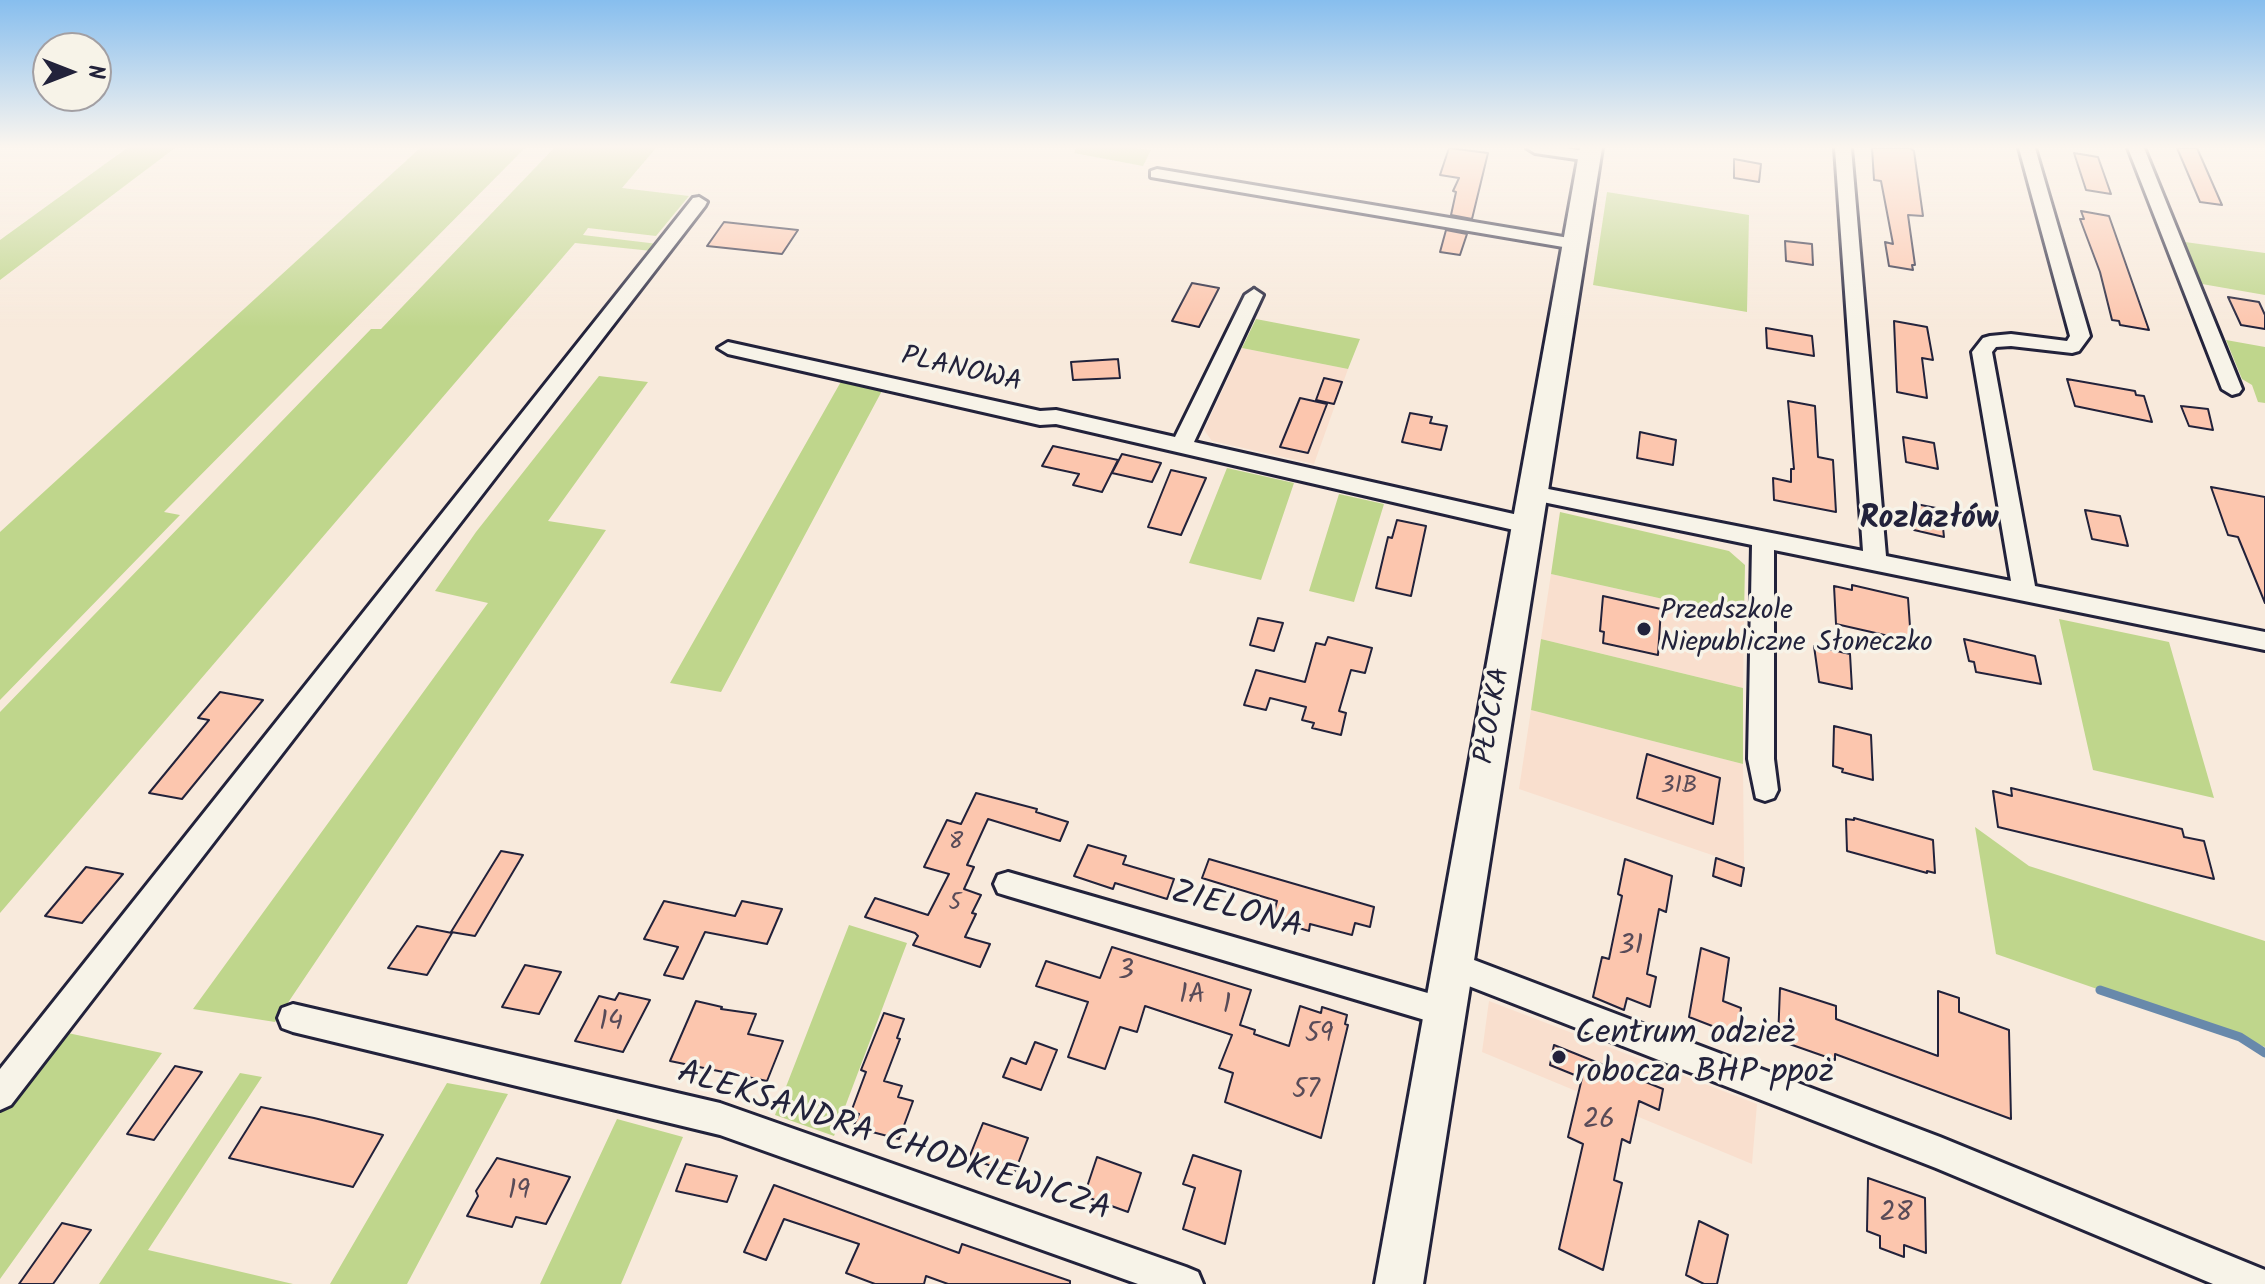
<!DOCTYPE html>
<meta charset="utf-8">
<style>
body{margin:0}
#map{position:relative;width:2265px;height:1284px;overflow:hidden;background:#f8eadc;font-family:Kalam,sans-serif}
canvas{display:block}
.north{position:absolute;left:32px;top:32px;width:80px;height:80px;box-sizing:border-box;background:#f7f3e8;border:2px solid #a29fa3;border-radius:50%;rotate:90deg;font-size:22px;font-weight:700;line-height:32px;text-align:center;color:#22223b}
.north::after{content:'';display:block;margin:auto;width:28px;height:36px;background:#22223b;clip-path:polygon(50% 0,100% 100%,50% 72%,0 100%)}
</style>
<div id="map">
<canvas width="2265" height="1284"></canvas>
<div class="north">N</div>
</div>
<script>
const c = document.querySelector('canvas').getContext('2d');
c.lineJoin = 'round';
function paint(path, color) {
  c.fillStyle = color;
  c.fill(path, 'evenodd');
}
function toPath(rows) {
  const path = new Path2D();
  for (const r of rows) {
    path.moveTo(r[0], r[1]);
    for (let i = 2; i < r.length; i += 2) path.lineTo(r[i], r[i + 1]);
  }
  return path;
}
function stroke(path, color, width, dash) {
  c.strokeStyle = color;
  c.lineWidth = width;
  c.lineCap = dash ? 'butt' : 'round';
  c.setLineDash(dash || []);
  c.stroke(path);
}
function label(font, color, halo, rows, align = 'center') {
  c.font = font + ' Kalam,sans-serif';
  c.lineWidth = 7;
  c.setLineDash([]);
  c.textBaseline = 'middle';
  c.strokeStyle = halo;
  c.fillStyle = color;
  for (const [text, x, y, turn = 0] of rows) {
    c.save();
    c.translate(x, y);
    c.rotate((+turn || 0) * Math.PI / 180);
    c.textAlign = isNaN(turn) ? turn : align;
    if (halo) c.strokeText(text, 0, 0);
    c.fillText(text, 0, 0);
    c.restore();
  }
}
const built = toPath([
 [1242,348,1348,369,1314,464,1212,441,1204,430],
 [1551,574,1744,617,1743,688,1541,639],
 [1531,710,1743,764,1744,866,1519,789],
 [1489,1001,1757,1104,1752,1164,1482,1052]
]);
const green = toPath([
 [127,148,175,148,0,280,0,240],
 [420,148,525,148,164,512,180,515,0,700,0,532],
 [554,148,656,148,622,188,689,196,656,236,588,228,583,235,658,244,652,251,575,243,0,913,0,712,371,329,381,329],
 [1076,148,1135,148,1151,150,1143,166,1074,153],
 [1607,192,1749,215,1747,312,1593,285],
 [2185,242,2265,253,2265,295,2202,284],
 [1256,319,1360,339,1348,369,1242,348],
 [2226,340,2265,347,2265,403,2258,402,2252,385,2242,379],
 [599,376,648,382,548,521,606,530,275,1022,193,1009,488,603,435,591,476,532],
 [843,378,884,387,721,692,670,683],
 [1227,468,1294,483,1261,580,1189,563],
 [1339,494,1384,504,1354,602,1309,591],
 [1560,512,1729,551,1745,565,1744,617,1551,574],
 [2059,619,2169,642,2214,798,2093,770],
 [1541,639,1743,688,1743,764,1531,710],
 [1975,827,2029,866,2265,941,2265,1047,1996,954],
 [849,925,907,943,834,1136,775,1115],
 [63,1032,162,1053,0,1279,0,1113],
 [240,1073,262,1077,148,1250,293,1284,99,1284],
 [447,1083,508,1094,407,1284,330,1284],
 [617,1119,683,1137,621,1284,540,1284]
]);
const stream = toPath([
 [2100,990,2240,1037,2265,1053]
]);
const building = toPath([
 [1449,148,1488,153,1472,219,1451,215,1456,192,1453,191,1459,178,1440,175,1449,148],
 [1872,148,1910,148,1914,151,1923,216,1908,215,1915,265,1912,265,1913,270,1889,266,1885,242,1893,244,1881,181,1874,180,1872,148],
 [2177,148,2197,148,2222,205,2200,202,2177,148],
 [2074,153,2098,157,2111,194,2086,190,2074,153],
 [1734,159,1761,164,1759,182,1734,178,1734,159],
 [2081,211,2109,216,2149,330,2120,325,2119,321,2112,320,2100,272,2080,219,2084,219,2081,211],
 [724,222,798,230,782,254,707,246,724,222],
 [1446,230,1467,234,1460,255,1440,252,1446,230],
 [1785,241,1812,244,1813,265,1786,261,1785,241],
 [1192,283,1219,288,1199,327,1172,321,1192,283],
 [2228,297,2259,302,2265,315,2265,329,2241,325,2228,297],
 [1894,321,1927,327,1933,360,1922,358,1927,398,1897,392,1894,321],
 [1766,328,1812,336,1814,356,1767,348,1766,328],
 [1118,359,1120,378,1073,380,1071,362,1118,359],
 [1324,378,1342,382,1334,404,1316,400,1324,378],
 [2067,379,2135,391,2136,395,2144,396,2152,422,2075,406,2067,379],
 [1300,398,1327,404,1308,453,1280,447,1300,398],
 [1788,401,1815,406,1818,457,1833,460,1836,512,1774,500,1773,478,1791,482,1791,469,1794,469,1788,401],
 [2181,406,2208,409,2213,430,2189,426,2181,406],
 [1410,413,1432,417,1430,423,1447,426,1441,450,1402,442,1410,413],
 [1640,432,1676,440,1673,465,1637,458,1640,432],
 [1903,437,1934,443,1938,469,1906,462,1903,437],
 [1053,446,1118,460,1102,492,1073,485,1079,474,1042,466,1053,446],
 [1122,454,1161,463,1152,482,1112,473,1122,454],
 [1171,470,1206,478,1181,535,1148,527,1171,470],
 [2211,487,2265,497,2265,603,2238,537,2228,535,2211,487],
 [1911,503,1941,509,1944,537,1914,530,1911,503],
 [2085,510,2120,516,2128,546,2092,539,2085,510],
 [1397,520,1426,526,1411,596,1376,588,1388,537,1392,538,1397,520],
 [1852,585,1908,598,1911,641,1836,624,1834,586,1852,590,1852,585],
 [1603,596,1661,609,1658,655,1603,643,1604,632,1600,631,1603,596],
 [1258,618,1283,623,1274,651,1250,645,1258,618],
 [1328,637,1372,648,1365,673,1351,670,1339,711,1346,713,1341,735,1312,728,1314,723,1302,720,1306,707,1270,698,1266,710,1244,705,1256,670,1305,682,1316,643,1325,645,1328,637],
 [1964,639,2035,656,2041,684,1976,672,1974,662,1969,661,1964,639],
 [1814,646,1850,654,1852,689,1819,682,1814,646],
 [220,692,263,700,182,799,149,793,209,720,198,718,220,692],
 [1834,726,1871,735,1873,780,1842,772,1843,769,1833,766,1834,726],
 [1647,754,1720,778,1713,824,1637,798,1647,754],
 [2011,788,2182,829,2184,837,2204,841,2214,879,1998,827,1993,791,2012,796,2011,788],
 [976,793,1037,809,1036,812,1068,822,1060,841,988,819,967,865,974,867,964,889,981,895,972,913,976,914,965,937,990,944,980,967,913,945,918,936,915,933,865,917,875,898,928,915,949,874,924,867,947,820,961,824,976,793],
 [1854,818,1933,840,1935,873,1927,871,1927,873,1847,851,1846,819,1854,820,1854,818],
 [1088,845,1126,856,1123,864,1174,879,1167,899,1115,883,1113,889,1074,876,1088,845],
 [501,851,523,855,475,936,451,932,501,851],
 [1716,858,1744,868,1741,886,1713,876,1716,858],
 [1209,859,1374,907,1370,927,1355,923,1352,935,1310,924,1309,931,1272,920,1277,901,1202,878,1209,859],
 [1625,859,1672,876,1666,912,1659,909,1647,974,1656,977,1650,1007,1627,998,1624,1010,1593,997,1602,957,1609,959,1622,896,1618,894,1625,859],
 [86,867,123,874,82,923,45,916,86,867],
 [664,901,735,916,742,901,782,909,767,944,705,932,683,979,664,975,678,947,644,939,664,901],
 [417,926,452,933,427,975,388,968,417,926],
 [1112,947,1251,990,1240,1025,1255,1030,1254,1034,1289,1046,1300,1006,1321,1013,1322,1007,1347,1015,1345,1024,1348,1025,1321,1138,1225,1102,1233,1073,1219,1068,1232,1035,1145,1006,1137,1032,1120,1027,1105,1069,1068,1057,1088,1002,1036,986,1046,961,1100,978,1112,947],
 [1701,948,1729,958,1723,1001,1741,1008,1738,1036,1689,1017,1701,948],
 [525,965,561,972,539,1014,502,1007,525,965],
 [1780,988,1836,1006,1836,1019,1938,1056,1938,991,1959,998,1959,1012,2009,1030,2011,1119,1835,1054,1835,1060,1778,1040,1780,988],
 [619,993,650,1000,623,1052,575,1041,599,996,615,1000,619,993],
 [696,1001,722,1007,721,1009,756,1014,748,1034,783,1041,767,1081,670,1061,696,1001],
 [884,1013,904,1019,897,1038,900,1039,884,1081,902,1086,898,1097,913,1101,899,1139,853,1127,859,1114,851,1112,866,1072,861,1070,884,1013],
 [1035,1042,1057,1050,1041,1090,1003,1077,1011,1058,1026,1064,1035,1042],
 [1554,1045,1663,1089,1659,1110,1639,1101,1630,1143,1622,1139,1614,1180,1622,1183,1603,1270,1559,1249,1583,1144,1568,1137,1582,1078,1550,1065,1554,1045],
 [175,1066,202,1072,154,1140,127,1134,175,1066],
 [261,1107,314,1118,383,1135,353,1187,229,1158,261,1107],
 [983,1123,1028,1138,1014,1174,969,1158,983,1123],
 [1193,1155,1241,1171,1225,1244,1183,1229,1195,1188,1183,1184,1193,1155],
 [1097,1157,1141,1173,1128,1212,1084,1196,1097,1157],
 [497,1158,570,1177,546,1224,516,1217,512,1227,467,1216,478,1196,476,1191,497,1158],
 [686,1164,737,1176,727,1202,676,1191,686,1164],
 [1868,1178,1925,1198,1926,1253,1904,1245,1904,1257,1880,1248,1880,1236,1867,1231,1868,1178],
 [774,1185,959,1253,962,1244,1070,1281,1070,1284,948,1284,926,1276,924,1284,875,1284,846,1273,859,1244,784,1219,766,1260,744,1252,774,1185],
 [1699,1221,1728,1235,1717,1284,1704,1284,1686,1275,1699,1221],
 [62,1223,91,1230,53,1284,19,1284,62,1223]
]);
const street = toPath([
 [1527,148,1566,148,1596,153,1598,156,1590,161,1535,153,1527,148],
 [1835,148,1851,148,1886,556,2011,581,1972,352,1983,338,1990,336,2011,334,2067,341,2070,336,2019,148,2035,148,2090,336,2079,351,2072,353,2011,346,1996,347,1992,352,2035,586,2265,632,2265,650,1774,550,1774,759,1778,790,1774,798,1765,801,1756,798,1748,759,1752,545,1533,500,1525,498,1522,493,1525,488,1533,486,1863,551,1835,148],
 [2128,148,2144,148,2242,389,2239,393,2232,395,2222,389,2128,148],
 [1157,169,1575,239,1584,244,1575,249,1151,177,1151,171,1157,169],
 [699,197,707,202,705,206,11,1105,0,1110,0,1069,693,198,699,197],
 [1254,289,1263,295,1194,442,1527,517,1535,519,1538,525,1535,531,1527,533,1056,424,1040,425,728,354,718,348,728,342,1040,411,1056,410,1175,437,1245,295,1254,289],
 [1008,872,1445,998,1456,1002,1460,1012,1456,1022,1445,1026,1008,896,998,893,994,884,998,875,1008,872],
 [1453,952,1940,1137,2265,1270,2265,1284,2213,1284,1936,1168,1443,976,1438,966,1443,956,1453,952],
 [293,1004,720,1103,1186,1267,1198,1272,1203,1284,1138,1284,720,1135,293,1032,282,1028,278,1018,282,1008,293,1004]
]);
const secondary = toPath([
 [1580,148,1602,148,1423,1284,1375,1284,1580,148]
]);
const markers = [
 [1644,629,8,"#22223b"],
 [1559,1057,8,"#22223b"]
];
const numberNames = [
 ["31B",1679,788],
 ["8",956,844],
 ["5",955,905]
];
const streetNames = [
 ["PLANOWA",961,372,13],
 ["PŁOCKA",1495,716,-80]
];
const poiNames = [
 ["Przedszkole",1660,613],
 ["Niepubliczne Słoneczko",1660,645]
];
const nearNumbernames = [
 ["31",1631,948],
 ["3",1126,973],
 ["1A",1192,997],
 ["1",1227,1007],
 ["14",611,1024],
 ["59",1319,1036],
 ["57",1306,1092],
 ["26",1599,1122],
 ["19",519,1193],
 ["28",1896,1215]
];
const quarterNames = [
 ["Rozlazłów",1929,522]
];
const nearStreetnames = [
 ["ZIELONA",1236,913,16],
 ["ALEKSANDRA CHODKIEWICZA",893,1144,18]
];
const nearPoinames = [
 ["Centrum odzież",1575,1037],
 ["robocza BHP ppoż",1575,1076]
];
paint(built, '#f9dfce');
paint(green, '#bfd68c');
stroke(stream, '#6889ab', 9);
paint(building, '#fcc6ae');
stroke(building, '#22223b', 2);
stroke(street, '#22223b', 6);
stroke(secondary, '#22223b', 6);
paint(street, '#f7f3e8');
paint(secondary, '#f7f3e8');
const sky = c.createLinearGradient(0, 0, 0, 327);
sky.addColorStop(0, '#87beee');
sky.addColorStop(0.45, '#fcf6ef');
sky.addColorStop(1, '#fcf6ef00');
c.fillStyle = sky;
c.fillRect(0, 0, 2265, 327);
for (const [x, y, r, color] of markers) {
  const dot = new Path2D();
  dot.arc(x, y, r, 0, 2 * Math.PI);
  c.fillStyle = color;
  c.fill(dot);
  stroke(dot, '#f7f3e8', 3);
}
label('24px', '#584b58', null, numberNames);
label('28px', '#22223b', '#f7f3e8', streetNames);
label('28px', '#22223b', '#f7f3e8', poiNames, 'left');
label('28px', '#584b58', null, nearNumbernames);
label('bold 32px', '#22223b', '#f7f3e8', quarterNames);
label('34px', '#22223b', '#f7f3e8', nearStreetnames);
label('34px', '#22223b', '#f7f3e8', nearPoinames, 'left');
</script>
